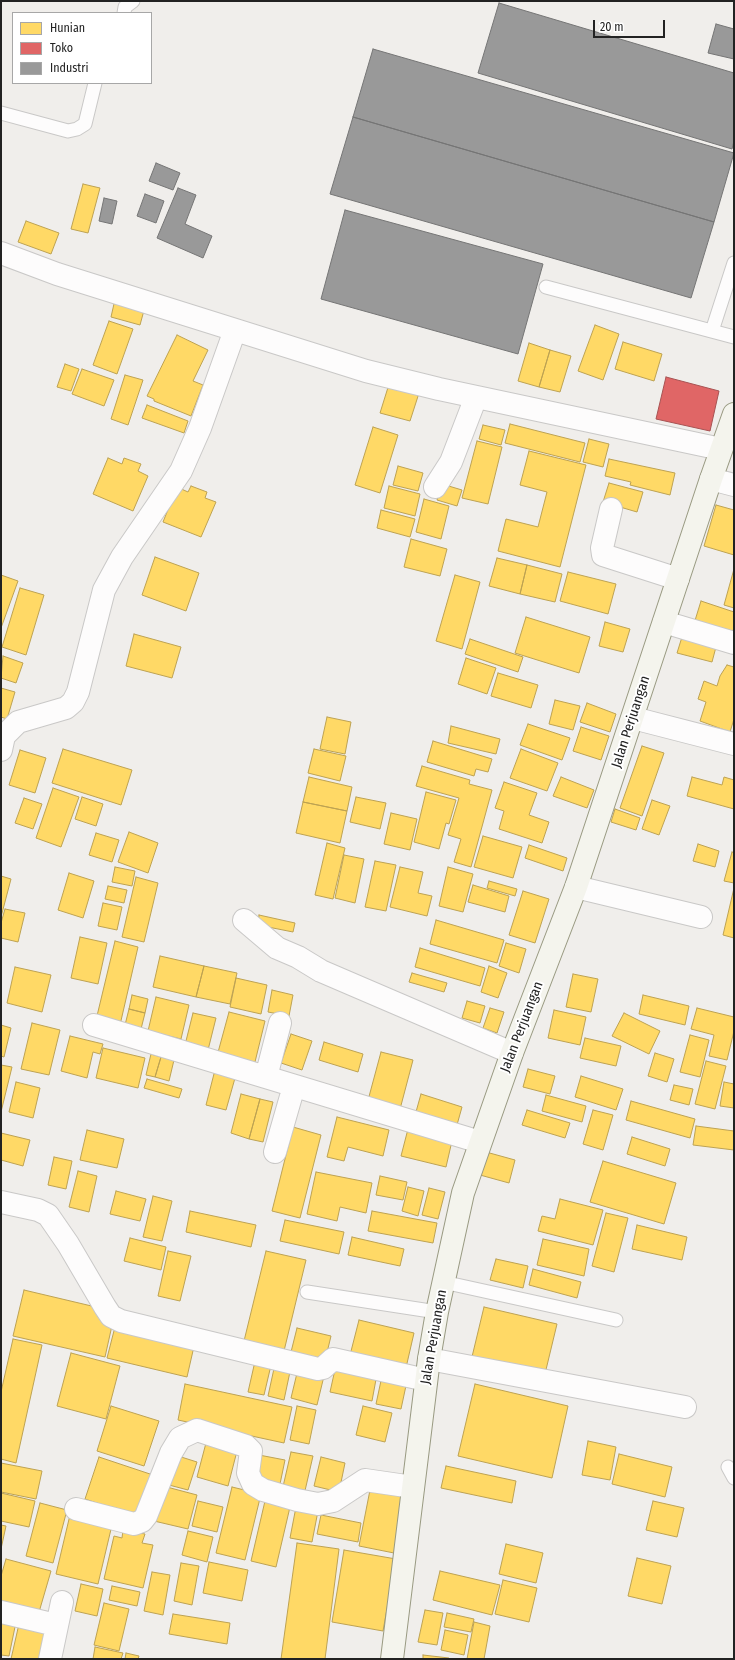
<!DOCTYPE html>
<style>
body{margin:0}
#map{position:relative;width:735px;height:1660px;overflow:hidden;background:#f0eeeb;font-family:"Fira Sans Condensed",sans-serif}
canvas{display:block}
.frame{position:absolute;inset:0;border:2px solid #222;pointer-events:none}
.legend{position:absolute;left:12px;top:12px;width:140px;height:72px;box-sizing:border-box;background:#fff;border:1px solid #a7a7a7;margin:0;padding:5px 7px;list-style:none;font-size:12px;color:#222}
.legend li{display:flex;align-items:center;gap:8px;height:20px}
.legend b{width:20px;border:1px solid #a7a7a7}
.scale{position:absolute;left:593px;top:20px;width:72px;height:18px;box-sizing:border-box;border:2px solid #222;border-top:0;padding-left:5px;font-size:12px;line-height:14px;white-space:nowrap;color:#222;-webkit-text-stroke:3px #fff;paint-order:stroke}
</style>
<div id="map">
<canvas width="735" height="1660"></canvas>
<div class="frame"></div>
<ul class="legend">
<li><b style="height:11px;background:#ffd966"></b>Hunian</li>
<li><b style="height:11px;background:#e06666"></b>Toko</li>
<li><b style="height:11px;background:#999"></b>Industri</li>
</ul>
<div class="scale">20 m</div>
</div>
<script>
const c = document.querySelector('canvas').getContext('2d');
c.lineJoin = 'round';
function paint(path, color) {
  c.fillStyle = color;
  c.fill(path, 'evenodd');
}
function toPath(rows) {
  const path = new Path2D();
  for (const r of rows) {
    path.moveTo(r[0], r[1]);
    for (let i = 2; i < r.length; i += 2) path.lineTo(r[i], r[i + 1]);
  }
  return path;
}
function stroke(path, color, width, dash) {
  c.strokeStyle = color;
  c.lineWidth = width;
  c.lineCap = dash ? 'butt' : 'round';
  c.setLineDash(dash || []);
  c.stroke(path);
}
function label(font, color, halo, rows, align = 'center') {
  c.font = font + ' "Fira Sans Condensed",sans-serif';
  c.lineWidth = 4;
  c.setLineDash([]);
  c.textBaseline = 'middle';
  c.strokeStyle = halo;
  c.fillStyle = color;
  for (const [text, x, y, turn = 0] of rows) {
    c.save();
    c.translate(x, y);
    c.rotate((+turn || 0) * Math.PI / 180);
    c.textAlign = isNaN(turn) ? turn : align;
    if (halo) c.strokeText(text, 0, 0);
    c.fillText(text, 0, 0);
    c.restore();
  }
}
const homes = toPath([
 [83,184,100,188,88,233,71,229,83,184],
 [26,221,59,233,51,254,18,242,26,221],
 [116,295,146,303,140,325,111,317,116,295],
 [109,321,133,329,117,374,93,365,109,321],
 [595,325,619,334,603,380,578,371,595,325],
 [177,335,208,350,193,381,203,385,191,416,154,401,154,399,147,396,177,335],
 [623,342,662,354,654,381,615,369,623,342],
 [529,343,550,350,539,387,518,381,529,343],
 [550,350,571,356,560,392,539,387,550,350],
 [65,364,79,369,71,391,57,387,65,364],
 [82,369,114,380,104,406,72,394,82,369],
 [125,375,143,380,128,425,111,419,125,375],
 [390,381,420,390,410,421,380,413,390,381],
 [147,405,188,421,184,433,142,418,147,405],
 [510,424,585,443,580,462,505,443,510,424],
 [483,425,505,430,501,445,479,439,483,425],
 [373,427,398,435,380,493,355,485,373,427],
 [589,439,609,444,603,467,583,462,589,439],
 [477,441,502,447,488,504,462,498,477,441],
 [529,451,586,465,560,567,498,551,506,519,538,527,547,492,520,485,529,451],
 [108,458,122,464,124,458,141,464,138,471,148,476,133,511,93,494,108,458],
 [609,459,675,473,670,495,630,485,631,482,605,476,609,459],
 [398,466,423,473,418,491,393,485,398,466],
 [609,483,643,492,637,512,603,502,609,483],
 [442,484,462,490,457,506,437,500,442,484],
 [191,486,207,492,205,498,216,502,201,537,163,522,177,487,188,492,191,486],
 [389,486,420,494,415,516,384,508,389,486],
 [424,499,449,506,441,539,416,532,424,499],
 [716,505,734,510,734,555,704,546,716,505],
 [381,510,415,519,410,537,377,528,381,510],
 [411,539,447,549,440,576,404,567,411,539],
 [155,557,199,573,186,611,142,595,155,557],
 [497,558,527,565,520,594,489,586,497,558],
 [527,565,562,574,555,602,520,594,527,565],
 [734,569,734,608,724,605,734,569],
 [568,572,616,584,608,614,560,601,568,572],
 [1,575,18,581,1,628,1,575],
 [455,575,480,582,462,649,436,641,455,575],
 [20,588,44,595,26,655,2,647,20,588],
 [701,601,734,612,734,628,730,639,693,627,701,601],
 [526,617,590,637,579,673,515,653,526,617],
 [605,622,630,629,623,652,599,646,605,622],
 [134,634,181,647,172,678,126,666,134,634],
 [682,637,716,647,712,662,677,653,682,637],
 [470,639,523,657,518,672,465,654,470,639],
 [3,656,23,663,16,683,1,678,3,656],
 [466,658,496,668,487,694,458,684,466,658],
 [727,665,734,667,734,719,730,732,700,721,706,702,698,699,704,681,717,686,720,676,727,665],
 [498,673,538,685,531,708,491,696,498,673],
 [1,688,15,692,7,719,1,717,1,688],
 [555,700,580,706,573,730,549,724,555,700],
 [587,703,616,714,610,732,580,722,587,703],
 [327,717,351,722,345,754,320,749,327,717],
 [528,724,570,738,562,760,520,745,528,724],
 [451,726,500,739,496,754,448,743,451,726],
 [581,727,609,736,601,760,573,751,581,727],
 [433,741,492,759,488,772,476,769,474,776,427,762,433,741],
 [642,746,664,753,642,816,620,808,642,746],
 [63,749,132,770,121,805,52,783,63,749],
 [314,749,346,756,340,781,308,773,314,749],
 [521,749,558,763,547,791,510,778,521,749],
 [20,750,46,758,35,793,9,785,20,750],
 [422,766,470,780,469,784,492,790,471,867,454,862,461,839,448,835,459,798,416,786,422,766],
 [309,777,352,787,347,811,303,802,309,777],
 [561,777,594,790,587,808,553,796,561,777],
 [692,777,722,785,724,777,734,780,734,809,687,796,692,777],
 [504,782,537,793,529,815,549,822,542,843,499,829,504,811,495,808,504,782],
 [53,788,79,797,61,847,36,838,53,788],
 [426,792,456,800,449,824,446,823,439,849,414,842,426,792],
 [82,797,103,804,96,826,75,819,82,797],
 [356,797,386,803,380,829,350,822,356,797],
 [24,798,42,804,33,829,15,823,24,798],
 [652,800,670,806,659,835,642,829,652,800],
 [303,802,347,811,340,843,296,833,303,802],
 [615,809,640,818,636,830,611,822,615,809],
 [391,813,417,819,410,850,384,844,391,813],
 [129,832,158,843,148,873,118,862,129,832],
 [96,833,119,840,112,862,89,855,96,833],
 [483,836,522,847,513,878,474,867,483,836],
 [327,843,345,848,333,899,315,895,327,843],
 [698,844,719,851,715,867,693,861,698,844],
 [529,845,567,858,563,871,525,858,529,845],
 [732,852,734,853,734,883,724,881,732,852],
 [344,855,364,859,355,903,335,898,344,855],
 [375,861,396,865,386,911,365,907,375,861],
 [115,867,135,871,132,886,112,882,115,867],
 [400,867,423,872,418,893,432,896,427,916,390,907,400,867],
 [448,867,473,874,463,912,439,906,448,867],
 [69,873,94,881,83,918,58,910,69,873],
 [1,876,11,879,1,917,1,876],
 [136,877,158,883,144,942,122,937,136,877],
 [489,881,517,889,515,896,487,888,489,881],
 [473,885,509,896,505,912,468,902,473,885],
 [108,886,127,890,124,903,105,899,108,886],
 [734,888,734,938,723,935,734,888],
 [523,891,549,899,535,943,509,935,523,891],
 [103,903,122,907,117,930,98,926,103,903],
 [5,909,25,913,18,942,1,938,1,923,5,909],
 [259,915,295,923,293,932,258,925,259,915],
 [436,920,504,940,497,963,430,944,436,920],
 [80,937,107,943,98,984,71,978,80,937],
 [115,941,138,947,120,1025,96,1020,115,941],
 [506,943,526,949,519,973,499,966,506,943],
 [420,948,485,968,480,986,415,967,420,948],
 [160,956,204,966,196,997,153,987,160,956],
 [204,966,237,973,230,1004,196,997,204,966],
 [489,966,507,973,498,998,481,992,489,966],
 [15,967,51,975,42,1012,7,1003,15,967],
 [412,973,447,983,444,992,409,982,412,973],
 [573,974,598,979,591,1012,566,1007,573,974],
 [236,978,267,985,261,1014,230,1007,236,978],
 [272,990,293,995,289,1016,268,1012,272,990],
 [132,995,148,999,145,1013,129,1009,132,995],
 [643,995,689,1006,685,1025,639,1014,643,995],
 [156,997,189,1005,181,1039,148,1031,156,997],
 [467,1001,485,1006,480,1023,462,1018,467,1001],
 [490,1008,504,1012,497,1033,483,1028,490,1008],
 [697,1008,734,1017,734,1031,727,1060,709,1056,714,1035,691,1029,697,1008],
 [129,1009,145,1013,140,1033,124,1029,129,1009],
 [554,1010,586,1017,580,1045,548,1038,554,1010],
 [229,1012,265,1021,254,1066,217,1056,229,1012],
 [193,1013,216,1018,207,1054,184,1049,193,1013],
 [624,1013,660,1031,649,1054,612,1036,624,1013],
 [32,1023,60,1030,49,1075,21,1069,32,1023],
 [1,1025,11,1028,4,1057,1,1056,1,1025],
 [291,1034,312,1041,302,1070,281,1063,291,1034],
 [690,1035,709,1040,700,1077,680,1072,690,1035],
 [70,1036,103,1044,100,1054,93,1052,87,1078,61,1071,70,1036],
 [585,1038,621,1046,616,1066,580,1058,585,1038],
 [324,1042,363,1054,358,1072,319,1060,324,1042],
 [103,1048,145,1058,138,1088,96,1078,103,1048],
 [381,1052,413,1060,399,1113,367,1104,381,1052],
 [655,1053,674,1059,667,1082,648,1076,655,1053],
 [151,1054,161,1057,155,1077,146,1075,151,1054],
 [161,1057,174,1060,169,1081,155,1077,161,1057],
 [706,1061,726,1066,715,1109,695,1104,706,1061],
 [1,1065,12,1067,1,1112,1,1065],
 [216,1066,237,1071,226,1110,206,1105,216,1066],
 [528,1069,555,1076,550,1094,523,1087,528,1069],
 [581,1076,623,1089,616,1110,575,1097,581,1076],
 [147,1079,182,1089,179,1098,144,1088,147,1079],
 [16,1082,40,1088,33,1118,9,1112,16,1082],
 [724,1082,734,1084,734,1108,720,1106,724,1082],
 [674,1085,693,1089,689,1105,670,1100,674,1085],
 [241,1094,260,1099,249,1139,231,1133,241,1094],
 [421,1094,462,1107,455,1132,414,1119,421,1094],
 [546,1095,586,1106,582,1122,542,1111,546,1095],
 [260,1099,273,1102,263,1142,249,1139,260,1099],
 [631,1101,695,1119,690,1138,626,1120,631,1101],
 [527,1110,570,1123,565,1138,522,1125,527,1110],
 [593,1110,613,1115,603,1150,583,1144,593,1110],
 [337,1117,389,1130,383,1156,348,1147,344,1161,327,1157,337,1117],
 [696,1126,734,1131,734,1150,693,1145,696,1126],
 [293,1127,321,1135,300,1218,272,1211,293,1127],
 [408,1129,452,1141,446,1167,401,1156,408,1129],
 [87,1130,124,1139,117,1168,80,1160,87,1130],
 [1,1133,30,1140,23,1166,1,1160,1,1133],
 [632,1137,670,1149,665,1166,627,1154,632,1137],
 [486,1152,515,1160,509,1183,480,1175,486,1152],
 [54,1157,72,1161,66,1189,48,1185,54,1157],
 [603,1161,676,1183,664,1224,590,1202,603,1161],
 [78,1171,97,1176,89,1212,69,1207,78,1171],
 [316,1172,372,1183,366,1213,340,1207,337,1221,307,1214,316,1172],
 [380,1176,407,1182,403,1200,376,1195,380,1176],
 [408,1187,424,1191,418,1216,402,1211,408,1187],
 [429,1188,445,1192,438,1219,422,1215,429,1188],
 [116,1191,146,1199,140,1221,110,1214,116,1191],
 [153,1196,172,1201,162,1241,143,1237,153,1196],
 [560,1199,603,1210,593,1245,538,1231,542,1216,555,1219,560,1199],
 [190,1211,256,1225,251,1247,186,1232,190,1211],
 [372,1211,437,1223,433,1243,368,1231,372,1211],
 [606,1213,628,1218,614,1272,592,1266,606,1213],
 [285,1220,344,1232,339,1254,280,1241,285,1220],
 [637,1225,687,1237,682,1260,632,1249,637,1225],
 [352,1237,404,1249,400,1266,348,1255,352,1237],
 [130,1238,166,1247,161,1270,124,1261,130,1238],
 [543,1239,589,1249,584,1276,537,1265,543,1239],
 [168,1251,191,1256,180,1301,158,1296,168,1251],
 [266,1251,306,1260,284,1351,244,1341,266,1251],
 [496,1259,528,1266,523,1288,490,1280,496,1259],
 [533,1269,581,1282,577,1298,529,1285,533,1269],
 [24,1290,100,1308,98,1317,113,1321,105,1357,13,1336,24,1290],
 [484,1307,557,1324,544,1378,471,1361,484,1307],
 [359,1320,414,1333,405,1372,349,1359,359,1320],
 [116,1323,195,1342,187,1377,107,1358,116,1323],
 [297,1328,331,1336,324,1365,290,1356,297,1328],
 [13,1339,42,1345,16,1463,1,1459,1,1392,13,1339],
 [71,1353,120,1366,106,1419,57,1406,71,1353],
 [256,1357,272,1361,264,1395,248,1392,256,1357],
 [275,1364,291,1367,284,1400,268,1396,275,1364],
 [336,1365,377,1374,372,1401,330,1392,336,1365],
 [298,1369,324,1376,317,1405,291,1398,298,1369],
 [382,1376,407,1381,401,1409,376,1404,382,1376],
 [185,1384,292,1407,284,1443,178,1420,185,1384],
 [475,1384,568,1406,552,1478,458,1456,475,1384],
 [111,1406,159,1421,144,1466,97,1451,111,1406],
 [297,1406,316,1410,309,1444,290,1440,297,1406],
 [363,1406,392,1413,385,1442,356,1435,363,1406],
 [588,1441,616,1447,610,1480,582,1475,588,1441],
 [206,1443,237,1451,228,1486,197,1477,206,1443],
 [291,1452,313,1456,304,1495,282,1491,291,1452],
 [619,1454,672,1467,665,1497,612,1484,619,1454],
 [259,1455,285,1460,280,1484,253,1479,259,1455],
 [178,1456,197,1462,188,1490,169,1485,178,1456],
 [99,1457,153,1475,137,1517,85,1499,99,1457],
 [321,1457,345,1463,339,1492,314,1486,321,1457],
 [1,1463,42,1471,36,1499,1,1492,1,1463],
 [446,1466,516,1481,512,1503,441,1488,446,1466],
 [163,1486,197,1495,188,1529,154,1521,163,1486],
 [232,1487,261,1494,245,1560,216,1553,232,1487],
 [370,1490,410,1498,399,1554,359,1546,370,1490],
 [1,1493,35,1501,29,1527,1,1521,1,1493],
 [198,1501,223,1507,217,1532,192,1526,198,1501],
 [265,1501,290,1507,276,1567,251,1561,265,1501],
 [653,1501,684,1508,677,1537,646,1530,653,1501],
 [40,1503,67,1510,53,1563,26,1556,40,1503],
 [296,1507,318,1511,312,1542,290,1538,296,1507],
 [70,1515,112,1525,98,1584,56,1574,70,1515],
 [321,1515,361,1523,358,1542,317,1534,321,1515],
 [1,1525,6,1526,1,1549,1,1525],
 [123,1530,145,1534,142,1543,153,1545,143,1588,104,1579,114,1536,122,1538,123,1530],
 [188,1531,213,1537,207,1562,182,1555,188,1531],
 [297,1543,339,1549,325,1659,281,1659,297,1543],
 [506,1544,543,1553,536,1583,499,1574,506,1544],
 [344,1550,396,1559,383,1631,332,1622,344,1550],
 [637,1558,671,1566,662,1604,628,1596,637,1558],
 [6,1559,51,1571,37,1619,1,1609,1,1576,6,1559],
 [209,1562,248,1570,242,1601,203,1593,209,1562],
 [181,1563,199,1566,192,1605,174,1601,181,1563],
 [440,1571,500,1585,492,1615,433,1600,440,1571],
 [152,1572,170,1575,163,1615,144,1611,152,1572],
 [503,1580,537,1588,529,1622,495,1614,503,1580],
 [81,1584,103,1589,97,1616,75,1611,81,1584],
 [112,1586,140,1592,137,1606,109,1600,112,1586],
 [104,1603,129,1609,119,1651,94,1645,104,1603],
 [425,1610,443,1613,437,1645,418,1642,425,1610],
 [447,1613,474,1619,471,1632,444,1627,447,1613],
 [173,1614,230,1623,227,1644,169,1634,173,1614],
 [1,1620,16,1622,9,1656,1,1655,1,1620],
 [474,1622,490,1626,484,1659,467,1659,474,1622],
 [19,1624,47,1630,41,1659,11,1659,19,1624],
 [445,1630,468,1635,464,1655,441,1650,445,1630],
 [95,1647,123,1653,121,1659,93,1659,95,1647],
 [126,1653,139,1656,138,1659,125,1659,126,1653],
 [423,1655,449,1658,449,1659,423,1659,423,1655]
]);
const shops = toPath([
 [666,377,719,391,710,431,656,419,666,377]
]);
const industry = toPath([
 [499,3,734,73,734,141,732,149,478,73,499,3],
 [716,24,734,29,734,59,708,53,716,24],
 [373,49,734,153,714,222,353,117,373,49],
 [353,117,714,222,691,298,330,194,353,117],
 [156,163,180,173,173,190,149,181,156,163],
 [178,188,196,195,185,224,212,236,203,258,157,238,178,188],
 [145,194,164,201,156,223,137,216,145,194],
 [104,198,117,201,112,224,99,221,104,198],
 [345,210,543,264,518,354,321,299,345,210]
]);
const lane = toPath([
 [124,13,125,7,133,1],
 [1,113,68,131,77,129,85,124,95,83],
 [546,287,734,337],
 [712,331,734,263],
 [443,1282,616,1320],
 [307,1292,437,1312],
 [728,1467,734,1478]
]);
const street = toPath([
 [1,253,57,274,366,371,439,389,721,449],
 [711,479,734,485],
 [435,487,451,462,476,397],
 [611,509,602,548,603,555,678,579],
 [664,622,734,643],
 [633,718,734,744],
 [1,750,4,736,18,722,66,708,73,702,78,692,104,590,122,557,181,471,200,428,235,330],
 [576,887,701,917],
 [244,920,277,948,298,957,321,971,512,1053],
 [94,1025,480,1142],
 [266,1077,280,1023],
 [275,1152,294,1086],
 [1,1202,38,1210,48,1215,68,1244,105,1307,111,1316,121,1321,318,1369,323,1368,333,1359,426,1380],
 [429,1359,685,1407],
 [76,1509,134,1524,142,1521,146,1516,171,1453,180,1438,197,1430,246,1446,251,1451,248,1473,253,1484,263,1490,297,1500,318,1504,333,1501,365,1480,413,1487],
 [1,1612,56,1625],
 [50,1659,62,1602]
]);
const secondary = toPath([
 [392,1659,429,1359,437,1312,463,1193,512,1053,576,887,711,479,734,414]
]);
const streetNames = [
 ["Jalan Perjuangan",631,722,-72],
 ["Jalan Perjuangan",522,1027,-69],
 ["Jalan Perjuangan",434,1337,-80]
];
paint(homes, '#ffd966');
stroke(homes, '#bda252', 1);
paint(shops, '#e06666');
stroke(shops, '#a75252', 1);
paint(industry, '#999');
stroke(industry, '#757575', 1);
stroke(lane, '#c9c8c7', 15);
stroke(street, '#c9c8c7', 24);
stroke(secondary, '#999a82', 24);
stroke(lane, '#fdfcfc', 13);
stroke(street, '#fdfcfc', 22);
stroke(secondary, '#f4f4ed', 22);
label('14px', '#222', '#fff', streetNames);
</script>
